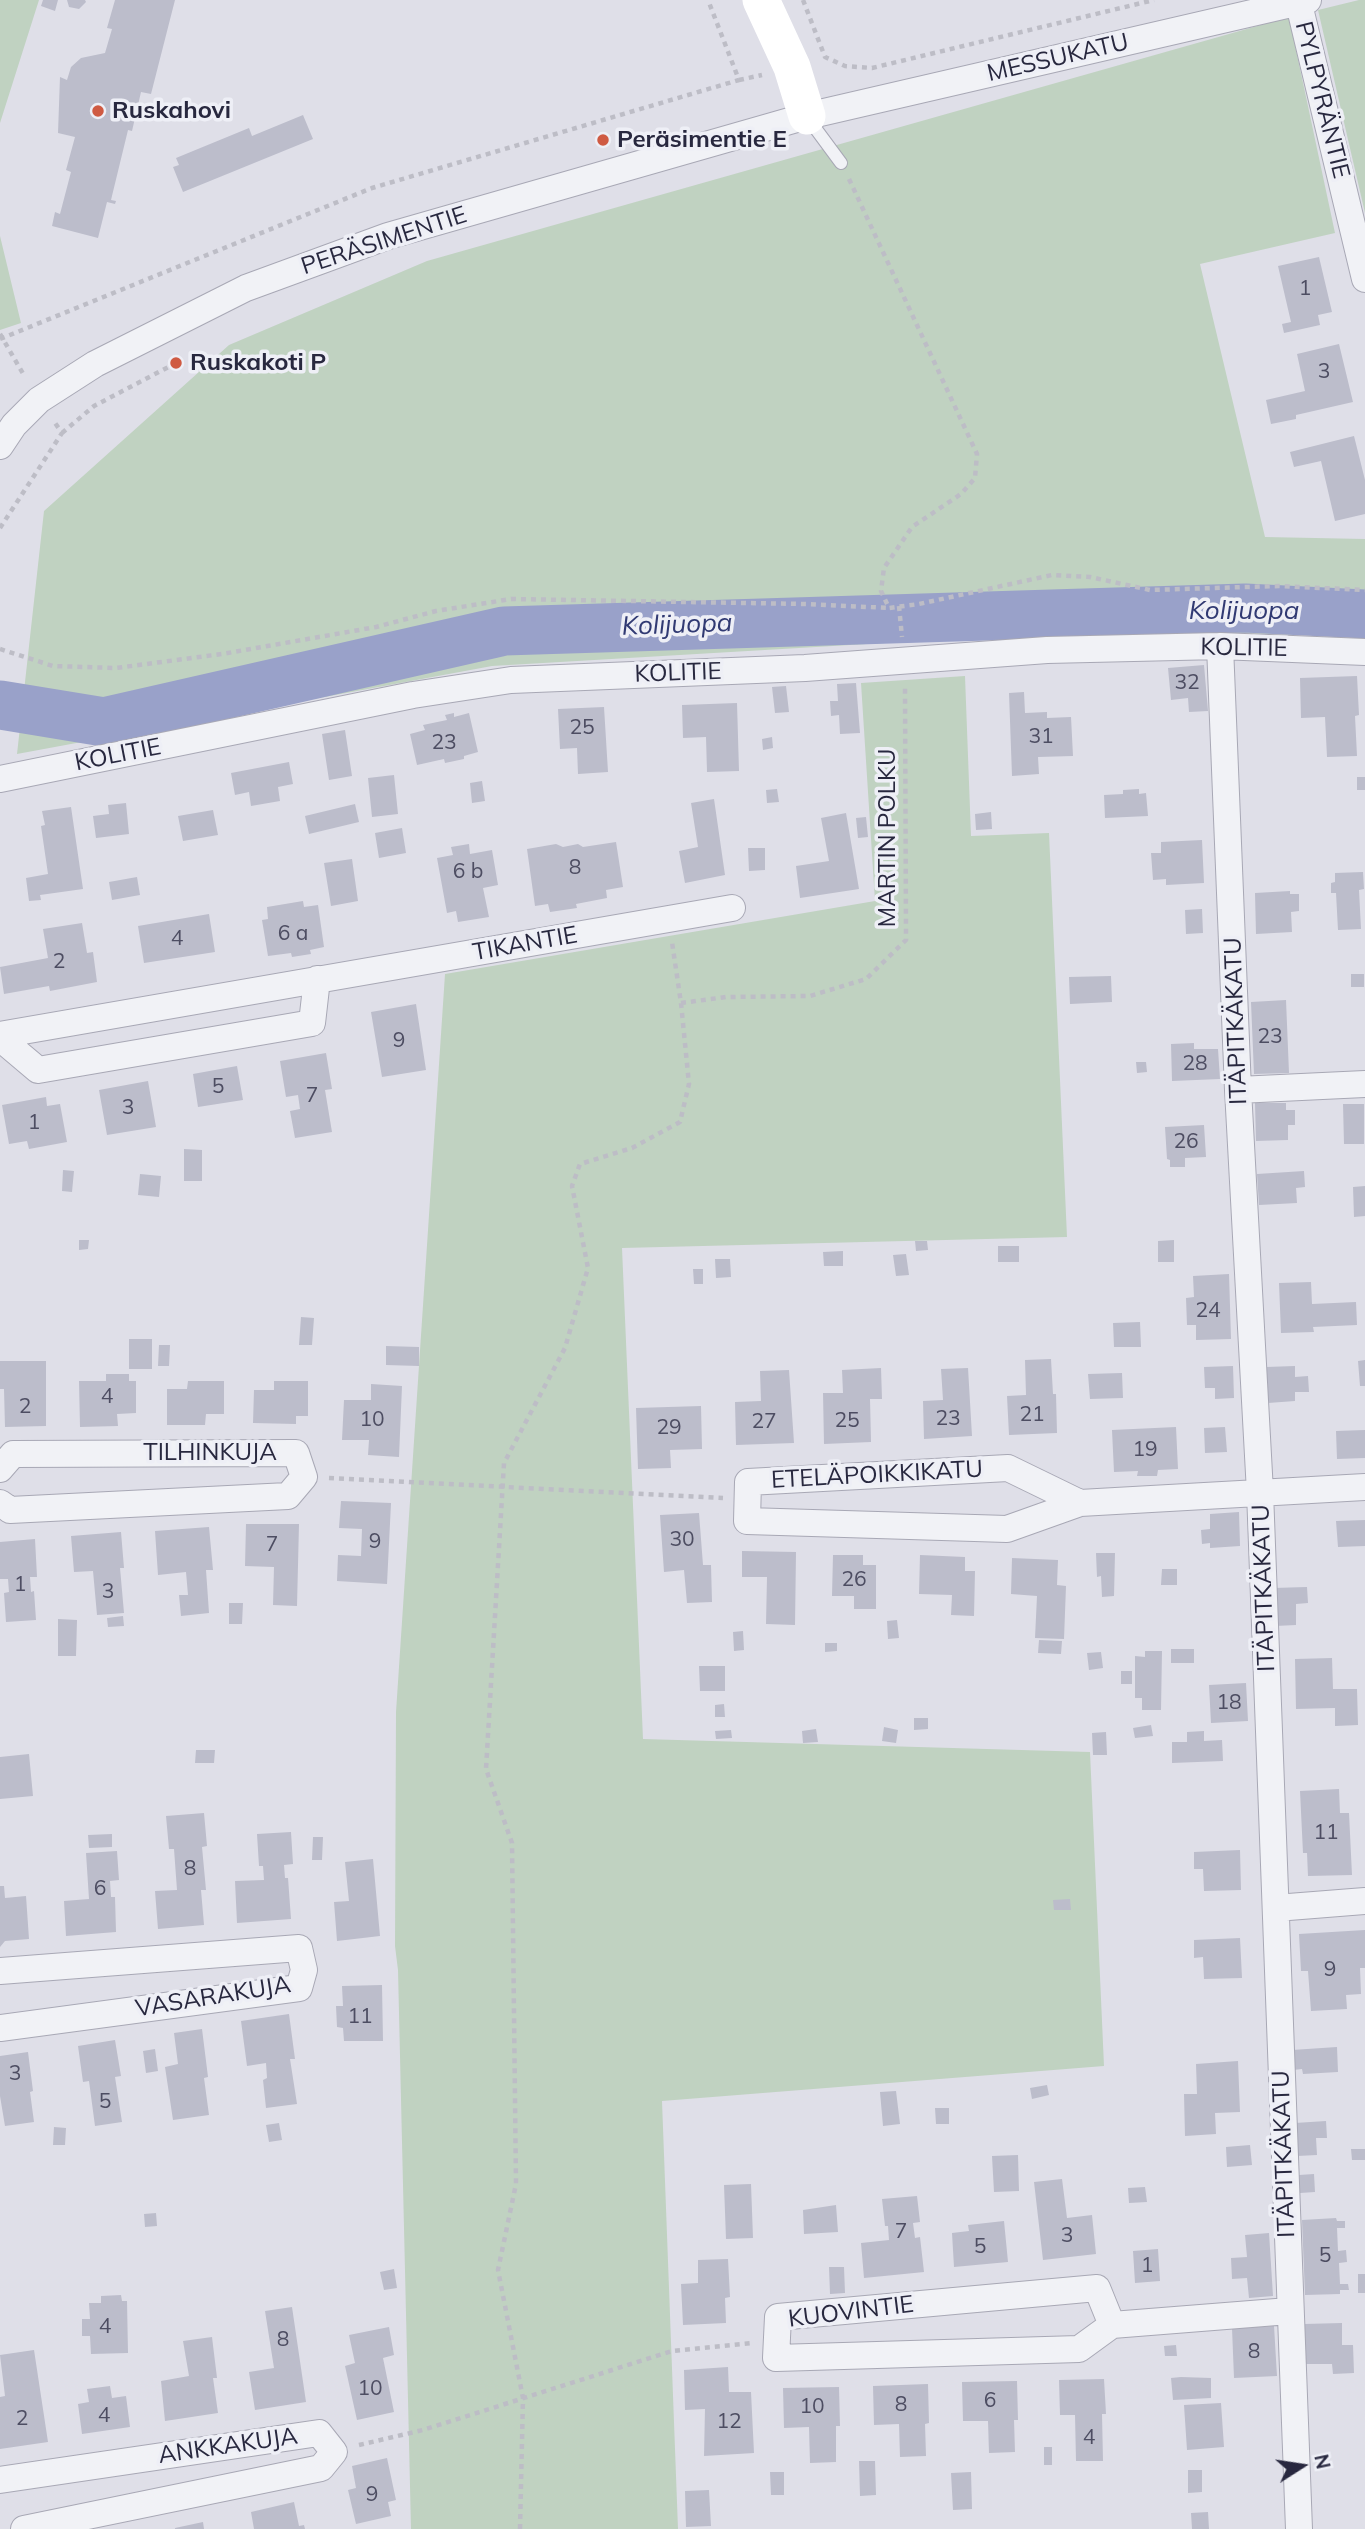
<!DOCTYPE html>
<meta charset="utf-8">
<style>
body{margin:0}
#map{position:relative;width:1365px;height:2529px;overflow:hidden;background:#dfdfe8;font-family:Mulish,sans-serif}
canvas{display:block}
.north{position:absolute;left:1267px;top:2431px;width:70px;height:70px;-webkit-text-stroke:5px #eeeff6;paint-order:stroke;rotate:78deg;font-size:19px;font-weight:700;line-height:28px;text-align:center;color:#28283f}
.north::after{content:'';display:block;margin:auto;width:24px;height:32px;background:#28283f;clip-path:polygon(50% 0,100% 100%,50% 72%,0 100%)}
</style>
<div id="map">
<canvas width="1365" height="2529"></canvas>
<div class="north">N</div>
</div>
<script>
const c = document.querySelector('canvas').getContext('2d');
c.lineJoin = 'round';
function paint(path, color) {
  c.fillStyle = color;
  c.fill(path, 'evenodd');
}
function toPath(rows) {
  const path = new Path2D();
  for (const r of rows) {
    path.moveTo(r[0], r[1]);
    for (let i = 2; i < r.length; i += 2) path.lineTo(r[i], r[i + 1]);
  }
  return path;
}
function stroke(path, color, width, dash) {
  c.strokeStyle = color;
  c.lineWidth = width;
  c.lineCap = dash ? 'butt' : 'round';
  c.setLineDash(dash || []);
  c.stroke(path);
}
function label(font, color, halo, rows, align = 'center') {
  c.font = font + ' Mulish,sans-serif';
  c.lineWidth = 7;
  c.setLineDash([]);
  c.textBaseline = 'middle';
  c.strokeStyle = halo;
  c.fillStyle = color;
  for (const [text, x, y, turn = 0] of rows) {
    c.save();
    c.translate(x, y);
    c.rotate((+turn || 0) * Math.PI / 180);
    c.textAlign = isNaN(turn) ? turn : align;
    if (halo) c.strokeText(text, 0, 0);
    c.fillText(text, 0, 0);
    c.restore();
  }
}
const green = toPath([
 [0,0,39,0,0,123],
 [1359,0,1365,0,1365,213,1318,10],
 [1289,17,1335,233,1200,264,1265,537,1365,539,1365,637,1237,633,1055,633,492,666,17,754,44,511,229,345,427,261],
 [0,236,21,323,0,330],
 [965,676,971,836,1049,833,1067,1237,622,1248,643,1739,1090,1752,1104,2066,662,2101,678,2529,411,2529,398,1970,395,1946,396,1712,445,974,875,901,861,683]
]);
const river = toPath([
 [0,705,104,722,504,631,1245,608,1365,614]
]);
const building = toPath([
 [43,0,58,0,55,11,41,6],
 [67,0,85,0,86,2,79,9,69,7],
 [115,0,175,0,151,94,141,92,132,131,128,130,111,200,116,201,115,204,107,202,98,238,52,226,55,212,60,214,71,172,66,170,75,137,58,133,60,77,67,80,71,67,81,58,105,53,112,29,107,28],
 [303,115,313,139,183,192,173,167,179,165,176,158,249,128,252,136],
 [1319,257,1332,312,1318,315,1320,325,1284,333,1282,324,1291,322,1278,266],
 [1339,344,1353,402,1296,415,1296,419,1271,424,1266,400,1305,391,1297,354],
 [1354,436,1365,480,1365,514,1335,521,1321,461,1294,467,1290,452],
 [1204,665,1208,711,1189,712,1188,698,1171,700,1168,668],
 [1357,676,1359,715,1355,716,1357,756,1327,757,1325,717,1301,718,1300,678],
 [856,683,860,733,840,734,839,715,831,716,830,701,838,701,837,684],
 [786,686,789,712,775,713,772,687],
 [1024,692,1025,713,1047,712,1047,718,1071,717,1073,756,1038,757,1039,774,1012,776,1009,693],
 [737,703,739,771,707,772,706,737,683,738,682,705],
 [604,707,608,772,578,774,577,748,560,749,558,709],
 [454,713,454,717,469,713,478,752,464,756,464,759,445,763,444,759,417,765,410,734,425,730,423,725,447,720,445,715],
 [345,730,352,776,329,780,322,734],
 [772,737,773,748,763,750,762,739],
 [289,762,293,784,278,787,280,801,251,806,249,792,235,795,231,773],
 [394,775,398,814,372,817,368,778],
 [1357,777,1365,777,1365,790,1357,790],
 [482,781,485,801,472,803,470,783],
 [777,789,779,802,767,803,766,790],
 [1139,789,1139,794,1146,793,1148,816,1105,818,1104,795,1123,794,1123,790],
 [714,799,725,875,685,883,679,851,698,847,691,803],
 [126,803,129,834,96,838,93,816,109,814,108,805],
 [355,804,359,822,309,834,305,816],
 [71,807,83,889,40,895,41,900,29,901,26,878,48,874,41,826,45,825,42,811],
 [213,810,218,835,183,841,178,816],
 [991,812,992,829,976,830,975,814],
 [846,813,859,889,800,898,796,866,829,861,821,818],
 [866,817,868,837,858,838,856,818],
 [402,828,406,853,379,858,375,833],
 [1202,840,1204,883,1166,885,1166,879,1153,880,1151,853,1161,853,1161,842],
 [616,842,623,887,606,890,607,898,576,904,577,908,550,912,548,904,535,906,527,849,556,844,563,847,578,844,583,847],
 [469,844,470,854,492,850,498,885,483,888,489,917,458,922,456,911,447,913,437,858,453,855,451,847],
 [748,848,765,848,765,870,749,871],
 [352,859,358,901,331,906,324,863],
 [1363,872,1364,889,1359,890,1361,929,1338,930,1336,893,1331,893,1331,883,1335,882,1335,873],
 [137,877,140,895,112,900,109,882],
 [1290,891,1290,894,1299,894,1299,911,1291,912,1292,932,1256,934,1255,893],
 [303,901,304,907,318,905,324,947,310,950,311,954,292,957,291,953,268,956,262,920,268,919,267,907],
 [1202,909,1203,933,1186,934,1185,910],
 [209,914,215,952,144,963,138,926],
 [82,923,87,953,93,952,97,982,50,991,49,986,4,994,0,967,48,958,43,929],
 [1351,974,1364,974,1364,987,1351,987],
 [1111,976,1112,1002,1070,1004,1069,977],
 [1286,1000,1289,1073,1254,1074,1251,1002],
 [416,1004,426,1070,382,1077,371,1012],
 [1194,1043,1194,1049,1218,1049,1220,1079,1172,1081,1171,1044],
 [326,1053,332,1089,325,1090,332,1132,295,1138,290,1111,300,1109,298,1095,286,1097,280,1061],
 [1136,1062,1146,1062,1147,1072,1137,1073],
 [237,1066,243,1100,198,1107,193,1074],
 [148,1081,156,1127,107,1135,99,1090],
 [46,1097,47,1106,60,1104,67,1142,29,1149,27,1141,9,1144,2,1105],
 [1255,1103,1286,1103,1286,1110,1295,1110,1295,1125,1288,1125,1288,1140,1256,1141],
 [1343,1104,1364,1104,1364,1144,1344,1144],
 [1204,1125,1206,1157,1185,1158,1185,1167,1170,1167,1170,1160,1167,1159,1165,1127],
 [184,1149,202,1150,202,1181,184,1181],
 [63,1170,74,1171,72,1192,62,1191],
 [1304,1171,1305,1187,1296,1188,1297,1203,1259,1205,1257,1174],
 [140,1174,161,1176,159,1197,138,1195],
 [1365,1186,1365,1216,1354,1217,1353,1187],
 [79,1240,89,1240,88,1249,79,1250],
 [1174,1240,1174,1262,1158,1262,1158,1241],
 [915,1241,927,1241,928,1250,916,1251],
 [998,1246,1019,1246,1019,1262,998,1262],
 [843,1251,843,1266,824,1266,823,1252],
 [906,1254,909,1275,896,1276,893,1255],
 [715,1259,730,1259,731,1277,716,1278],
 [693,1269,703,1269,703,1284,694,1284],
 [1229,1274,1231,1339,1196,1340,1196,1325,1187,1325,1186,1298,1194,1297,1193,1276],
 [1311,1282,1312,1304,1356,1302,1357,1325,1313,1327,1314,1332,1281,1333,1279,1283],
 [301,1317,314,1318,312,1345,299,1345],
 [1140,1322,1141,1347,1114,1347,1113,1323],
 [129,1339,152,1339,152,1369,129,1369],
 [159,1345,170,1345,169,1366,158,1366],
 [386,1346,419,1347,419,1366,386,1365],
 [1051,1359,1053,1394,1056,1394,1057,1433,1009,1435,1007,1396,1026,1395,1025,1360],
 [1365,1360,1365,1386,1360,1386,1358,1361],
 [0,1361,46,1361,46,1426,5,1427,4,1389,0,1389],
 [1233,1366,1234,1398,1215,1399,1215,1388,1205,1388,1204,1367],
 [1295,1366,1295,1377,1308,1376,1309,1392,1295,1392,1295,1401,1268,1403,1266,1367],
 [881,1368,882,1399,870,1399,871,1442,824,1444,823,1393,843,1393,842,1370],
 [968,1368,972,1436,924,1439,923,1401,943,1400,941,1369],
 [789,1370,794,1443,736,1445,735,1402,761,1401,760,1371],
 [1122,1373,1123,1398,1090,1399,1088,1374],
 [106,1374,129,1374,129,1381,136,1381,136,1413,117,1414,118,1426,80,1427,79,1381,106,1381],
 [188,1381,224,1381,224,1414,206,1414,205,1425,167,1425,167,1389,187,1389],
 [274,1381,308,1381,308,1416,296,1416,296,1424,253,1423,254,1390,274,1390],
 [371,1384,402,1386,399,1457,368,1455,369,1440,342,1440,344,1400,371,1400],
 [701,1406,702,1449,670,1450,671,1468,638,1469,636,1408],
 [1176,1427,1178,1469,1158,1470,1157,1476,1137,1476,1138,1471,1114,1472,1112,1430],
 [1225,1427,1227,1452,1205,1453,1204,1428],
 [1365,1430,1365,1458,1337,1459,1336,1431],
 [341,1501,391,1503,387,1584,337,1581,338,1555,361,1556,362,1529,339,1528],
 [1239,1512,1240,1546,1210,1548,1210,1543,1202,1544,1201,1530,1210,1529,1210,1514],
 [699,1513,703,1565,711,1565,712,1602,687,1603,684,1570,664,1572,660,1515],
 [1365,1520,1365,1546,1338,1547,1336,1521],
 [246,1524,299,1524,297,1606,273,1605,274,1567,245,1566],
 [209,1527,213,1570,206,1570,209,1613,181,1616,179,1595,188,1595,186,1572,158,1575,155,1531],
 [121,1532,124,1568,120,1568,124,1613,97,1615,93,1571,74,1572,71,1536],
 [35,1539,37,1577,30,1577,31,1592,34,1591,36,1620,6,1622,4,1593,9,1592,8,1579,0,1579,0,1542],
 [742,1551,796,1552,795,1625,766,1624,767,1577,742,1577],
 [1096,1553,1115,1553,1114,1596,1102,1597,1101,1576,1097,1577],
 [833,1555,863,1555,863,1565,876,1565,876,1609,854,1609,854,1596,832,1596],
 [920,1555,965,1557,965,1571,975,1571,974,1616,951,1615,952,1595,919,1594],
 [1012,1558,1058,1560,1057,1585,1066,1586,1064,1639,1035,1638,1037,1596,1011,1594],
 [1162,1569,1177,1569,1177,1585,1161,1585],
 [1307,1587,1308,1603,1296,1604,1296,1625,1275,1626,1273,1588],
 [229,1603,243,1603,242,1624,229,1624],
 [123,1616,124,1626,108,1627,107,1618],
 [58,1619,77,1620,76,1656,58,1656],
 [897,1620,899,1638,888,1639,887,1621],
 [743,1631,744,1650,734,1651,733,1632],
 [1039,1640,1062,1641,1061,1654,1038,1653],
 [825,1643,837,1643,837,1651,825,1652],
 [1171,1649,1194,1649,1194,1663,1171,1663],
 [1145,1651,1162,1651,1161,1710,1142,1710,1142,1698,1135,1698,1135,1656,1145,1657],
 [1101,1652,1103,1668,1089,1670,1087,1653],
 [1332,1658,1333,1689,1357,1689,1358,1725,1335,1726,1335,1708,1296,1709,1295,1659],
 [699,1666,725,1666,725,1691,700,1691],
 [1121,1671,1132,1671,1132,1684,1121,1684],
 [1246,1683,1248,1721,1211,1723,1209,1685],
 [724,1704,725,1717,715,1717,715,1705],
 [914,1718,928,1718,928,1729,914,1730],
 [1151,1725,1153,1736,1135,1738,1133,1728],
 [884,1727,898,1730,896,1743,882,1741],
 [816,1729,818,1742,803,1743,802,1731],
 [731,1730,732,1738,716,1739,715,1731],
 [1204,1731,1204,1741,1222,1740,1223,1761,1172,1763,1172,1742,1187,1742,1187,1732],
 [1106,1732,1107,1755,1093,1755,1092,1733],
 [196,1750,215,1750,214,1763,195,1763],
 [29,1754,33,1796,0,1799,0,1757],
 [1339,1789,1340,1813,1349,1813,1352,1875,1308,1876,1307,1853,1303,1853,1300,1791],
 [204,1813,207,1846,202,1847,206,1890,201,1890,204,1925,158,1929,155,1891,177,1890,174,1849,169,1849,166,1816],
 [291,1832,293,1864,284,1865,285,1878,288,1878,291,1919,237,1923,235,1881,264,1880,263,1866,259,1866,257,1834],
 [112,1834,112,1847,89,1848,88,1835],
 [313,1837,323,1837,322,1860,312,1860],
 [1240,1850,1241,1890,1204,1891,1203,1869,1194,1869,1194,1852],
 [117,1851,119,1880,110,1881,111,1897,115,1897,116,1932,66,1936,64,1901,89,1899,86,1853],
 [373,1859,380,1936,337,1941,334,1902,349,1901,345,1862],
 [0,1886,4,1886,5,1898,26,1896,29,1939,5,1941,0,1947],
 [1070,1899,1071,1910,1054,1910,1053,1900],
 [1365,1930,1365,1968,1360,1968,1361,1994,1346,1995,1347,2009,1311,2011,1308,1971,1301,1971,1299,1934],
 [1240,1938,1242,1978,1204,1979,1203,1957,1194,1958,1194,1940],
 [382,1985,383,2041,344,2041,343,2028,337,2027,336,2006,343,2006,342,1986],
 [289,2014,295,2059,290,2059,297,2104,266,2108,263,2080,267,2078,266,2063,247,2066,241,2021],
 [202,2029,208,2077,204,2078,209,2115,173,2120,165,2067,178,2064,174,2033],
 [115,2040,121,2076,115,2077,122,2122,95,2126,89,2081,83,2082,78,2046],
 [1337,2047,1338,2072,1303,2074,1302,2069,1293,2070,1292,2050],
 [155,2049,158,2071,146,2073,143,2051],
 [28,2052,33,2091,30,2092,34,2122,5,2126,0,2096,0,2056],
 [1238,2061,1240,2112,1215,2113,1216,2134,1185,2136,1184,2094,1197,2094,1196,2064],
 [1047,2085,1049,2095,1032,2099,1030,2088],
 [896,2091,900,2124,883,2126,880,2092],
 [935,2108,949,2108,949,2124,936,2124],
 [1326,2121,1327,2138,1316,2138,1317,2155,1297,2156,1295,2123],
 [279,2123,282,2140,269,2142,266,2125],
 [54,2127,66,2128,65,2145,53,2145],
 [1250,2145,1252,2165,1227,2167,1226,2147],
 [1351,2149,1365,2149,1365,2160,1352,2160],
 [1018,2155,1019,2191,994,2192,992,2156],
 [1314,2174,1315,2192,1300,2193,1299,2175],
 [1062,2179,1067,2218,1092,2215,1096,2254,1043,2260,1034,2182],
 [751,2184,753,2238,726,2239,724,2185],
 [1145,2187,1147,2202,1129,2203,1128,2188],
 [917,2196,920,2222,913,2223,915,2238,920,2237,924,2272,864,2278,861,2243,889,2240,888,2226,885,2226,882,2199],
 [836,2205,838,2232,804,2234,803,2210],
 [156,2213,157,2226,145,2227,144,2214],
 [1336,2218,1337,2221,1345,2221,1345,2228,1337,2228,1338,2251,1346,2250,1347,2262,1339,2263,1340,2284,1348,2284,1349,2290,1340,2290,1340,2294,1305,2295,1302,2220],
 [1004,2221,1008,2262,954,2267,952,2233,969,2231,968,2225],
 [1269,2233,1273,2296,1249,2298,1247,2278,1232,2279,1231,2258,1247,2257,1245,2235],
 [1158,2249,1160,2281,1135,2283,1133,2251],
 [728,2259,730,2297,725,2298,726,2323,683,2325,681,2284,698,2283,698,2260],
 [829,2267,844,2267,845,2293,830,2294],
 [394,2269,397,2288,384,2290,380,2272],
 [1358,2274,1365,2274,1365,2293,1358,2293],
 [121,2295,122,2301,127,2301,128,2353,91,2354,90,2336,82,2336,82,2319,90,2319,89,2303,101,2303,101,2296],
 [292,2307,306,2402,255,2410,249,2372,274,2368,265,2311],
 [1342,2323,1342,2345,1353,2345,1354,2373,1333,2374,1332,2364,1305,2364,1304,2324],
 [1274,2326,1277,2376,1234,2378,1232,2328],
 [389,2327,394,2355,383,2358,394,2412,357,2420,345,2366,355,2363,349,2335],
 [212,2337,217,2378,213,2378,218,2413,165,2421,161,2381,189,2376,183,2341],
 [1176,2345,1177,2356,1165,2356,1164,2346],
 [34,2350,48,2442,0,2449,0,2397,5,2396,0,2355],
 [728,2367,729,2392,751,2392,754,2453,704,2456,705,2409,685,2410,684,2370],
 [1181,2377,1211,2378,1211,2398,1173,2400,1171,2378],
 [1104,2379,1106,2414,1102,2414,1103,2461,1076,2461,1075,2415,1060,2415,1059,2380],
 [1017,2381,1018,2420,1014,2420,1015,2452,989,2453,988,2421,963,2421,962,2382],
 [928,2384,929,2423,925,2424,926,2456,900,2457,899,2424,874,2425,873,2386],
 [110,2386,112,2398,126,2396,130,2427,82,2434,78,2404,89,2402,87,2389],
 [839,2387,840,2426,836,2426,836,2462,810,2463,809,2427,784,2428,783,2388],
 [1221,2403,1224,2447,1187,2450,1184,2405],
 [1044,2447,1052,2447,1052,2465,1044,2465],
 [387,2458,396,2500,388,2502,391,2516,356,2524,348,2490,356,2488,352,2466],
 [859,2461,875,2461,876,2495,860,2496],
 [1188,2470,1202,2470,1202,2492,1188,2493],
 [770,2472,784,2472,784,2495,771,2495],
 [971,2472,972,2509,953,2510,951,2473],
 [709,2490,711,2526,686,2527,685,2491],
 [294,2502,299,2526,304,2525,305,2529,254,2529,251,2512],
 [1208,2512,1209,2529,1192,2529,1191,2513],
 [203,2522,204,2529,175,2529,175,2528]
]);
const path = toPath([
 [803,0,825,57,845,66,872,68,1154,0],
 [739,80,762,75],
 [849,179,977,454,975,478,961,494,912,527,884,568,881,591,889,608,919,604,1052,575,1090,577,1150,590,1279,586,1365,590],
 [0,334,25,377],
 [0,339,372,188,739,80,708,0],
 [62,433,94,406,176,363],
 [0,528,62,433,53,420],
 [899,606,902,637],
 [0,649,53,666,116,668,222,654,376,627,436,611,511,599,806,604,889,608],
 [681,1003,726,997,810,996,866,979,906,940,905,684],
 [329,1478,723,1498],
 [359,2445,423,2430,672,2351,752,2343],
 [520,2529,523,2398,498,2270,516,2184,512,1843,486,1769,504,1463,565,1348,588,1268,572,1186,580,1164,632,1148,680,1122,689,1084,681,1003,672,942]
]);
const lane = toPath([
 [807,117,841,163]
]);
const street = toPath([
 [1298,0,1365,279],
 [0,446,14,425,39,400,95,364,246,288,388,236,807,116,1308,0],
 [1220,646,1238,1090,1260,1492,1299,2529],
 [0,779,413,695,511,680,805,668,1047,650,1220,646,1365,652],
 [0,1035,732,908],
 [0,1038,38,1070,312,1023,317,979],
 [1238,1090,1365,1084],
 [0,1469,13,1454,296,1453,304,1477,288,1496,10,1510,0,1503],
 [1080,1503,1008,1468,748,1482,747,1521,1007,1529,1080,1503,1365,1487],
 [1276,1908,1365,1901],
 [0,1971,299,1948,304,1970,299,1988,0,2028],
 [1112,2325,1097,2288,778,2317,776,2358,1079,2349,1112,2325,1289,2311],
 [0,2480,319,2433,334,2452,321,2468,24,2529]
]);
const secondary = toPath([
 [761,0,792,67,807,116]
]);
const markers = [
 [98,111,7,"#cf5a42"],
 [603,140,7,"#cf5a42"],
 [176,363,7,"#cf5a42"]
];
const numberNames = [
 ["1",1305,289],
 ["3",1324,372],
 ["32",1187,683],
 ["25",582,728],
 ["31",1041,737],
 ["23",444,743],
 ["8",575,868],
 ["6 b",468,872],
 ["6 a",293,934],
 ["4",177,939],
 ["2",59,962],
 ["23",1270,1037],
 ["9",399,1041],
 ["28",1195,1064],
 ["5",218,1087],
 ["7",312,1096],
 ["3",128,1108],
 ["1",34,1123],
 ["26",1186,1142],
 ["24",1208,1311],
 ["4",107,1397],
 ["2",25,1407],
 ["21",1032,1415],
 ["23",948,1419],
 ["10",372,1420],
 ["25",847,1421],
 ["27",764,1422],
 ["29",669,1428],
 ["19",1145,1450],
 ["30",682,1540],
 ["9",375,1542],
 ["7",272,1545],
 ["26",854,1580],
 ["1",20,1585],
 ["3",108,1592],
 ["18",1229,1703],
 ["11",1326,1833],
 ["8",190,1869],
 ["6",100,1889],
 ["9",1330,1970],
 ["11",360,2017],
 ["3",15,2074],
 ["5",105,2102],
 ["7",901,2232],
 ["3",1067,2236],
 ["5",980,2247],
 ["5",1325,2256],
 ["1",1147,2266],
 ["4",105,2327],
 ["8",283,2340],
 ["8",1254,2352],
 ["10",370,2389],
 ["6",990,2401],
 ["8",901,2405],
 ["10",812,2407],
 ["4",104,2416],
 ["2",22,2419],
 ["12",729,2422],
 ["4",1089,2438],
 ["9",372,2495]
];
const streetNames = [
 ["MESSUKATU",1058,58,-13],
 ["PYLPYRÄNTIE",1322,100,76],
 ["PERÄSIMENTIE",384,241,-18],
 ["KOLITIE",1244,648,1],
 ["KOLITIE",678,673,-2],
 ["KOLITIE",118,755,-11],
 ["MARTIN POLKU",888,838,-90],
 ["TIKANTIE",525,944,-10],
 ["ITÄPITKÄKATU",1236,1021,-92],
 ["TILHINKUJA",210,1453],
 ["ETELÄPOIKKIKATU",877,1475,-3],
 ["ITÄPITKÄKATU",1264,1588,-92],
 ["VASARAKUJA",213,1997,-9],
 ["ITÄPITKÄKATU",1284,2154,-92],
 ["KUOVINTIE",851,2312,-7],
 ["ANKKAKUJA",228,2446,-8]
];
const poiNames = [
 ["Ruskahovi",112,111],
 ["Peräsimentie E",617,140],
 ["Ruskakoti P",190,363]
];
const waterNames = [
 ["Kolijuopa",1244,611],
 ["Kolijuopa",677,625,-2]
];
paint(green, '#c0d2c1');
stroke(river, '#99a1c9', 49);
paint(building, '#bcbdcb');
stroke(lane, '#a8a8b5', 14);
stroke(street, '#a8a8b5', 28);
stroke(path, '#bdbdc6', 4.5, [5, 5]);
stroke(lane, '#f1f2f6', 12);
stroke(street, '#f1f2f6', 26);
stroke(secondary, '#fff', 37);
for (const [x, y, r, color] of markers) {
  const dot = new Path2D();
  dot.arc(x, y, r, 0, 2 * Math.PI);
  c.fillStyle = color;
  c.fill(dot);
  stroke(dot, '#eeeff6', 2.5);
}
label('21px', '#4d4d62', null, numberNames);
label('24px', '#28283f', '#eeeff6', streetNames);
label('bold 24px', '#28283f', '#eeeff6', poiNames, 'left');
label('italic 26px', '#313a73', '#eeeff6', waterNames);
</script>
